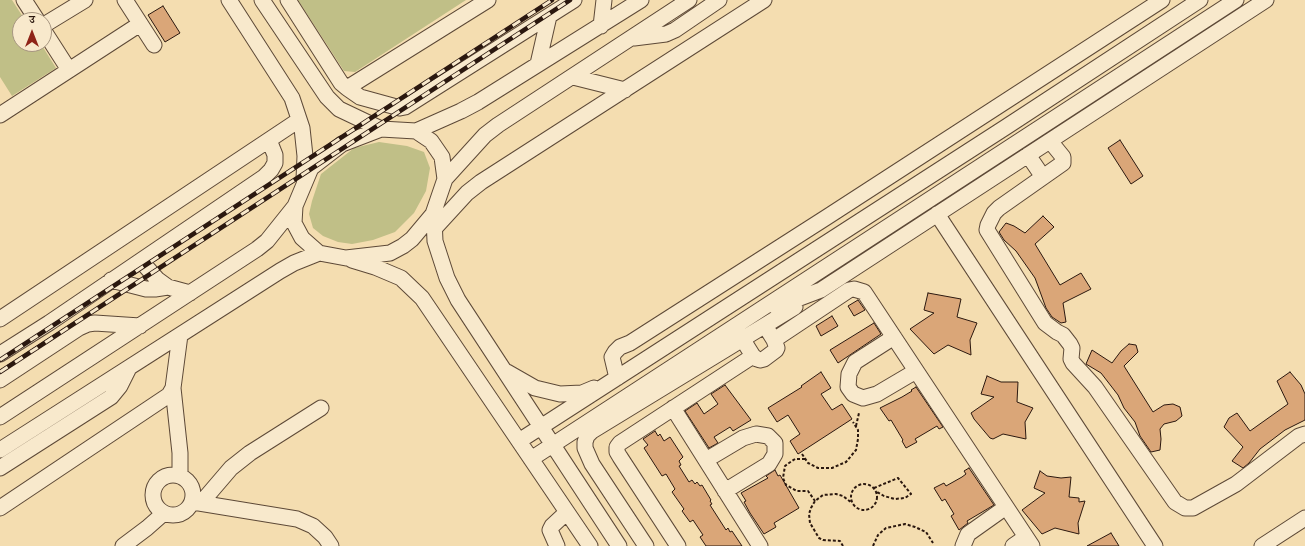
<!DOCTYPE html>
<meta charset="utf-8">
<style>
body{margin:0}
#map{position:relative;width:1305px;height:546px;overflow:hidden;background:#f4ddb0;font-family:"Old Standard TT","Noto Serif Devanagari",serif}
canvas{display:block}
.north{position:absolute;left:12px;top:12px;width:40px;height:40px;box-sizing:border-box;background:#f8e9cc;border:1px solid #a69580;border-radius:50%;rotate:0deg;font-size:11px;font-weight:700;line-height:16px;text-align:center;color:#2b180f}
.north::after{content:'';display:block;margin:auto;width:14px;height:18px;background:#8f2418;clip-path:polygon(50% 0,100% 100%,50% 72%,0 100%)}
</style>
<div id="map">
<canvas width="1305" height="546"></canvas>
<div class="north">उ</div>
</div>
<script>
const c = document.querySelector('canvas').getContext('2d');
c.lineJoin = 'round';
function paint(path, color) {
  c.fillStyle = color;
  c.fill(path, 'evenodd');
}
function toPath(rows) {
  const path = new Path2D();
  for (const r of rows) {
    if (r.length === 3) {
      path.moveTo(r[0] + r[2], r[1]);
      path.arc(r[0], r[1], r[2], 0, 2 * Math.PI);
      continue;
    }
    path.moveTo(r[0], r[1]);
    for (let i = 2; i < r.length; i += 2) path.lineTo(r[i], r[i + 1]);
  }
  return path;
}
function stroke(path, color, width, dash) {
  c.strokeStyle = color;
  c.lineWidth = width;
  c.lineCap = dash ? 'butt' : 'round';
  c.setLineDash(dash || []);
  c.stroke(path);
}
const green = toPath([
 [0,0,12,0,25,20,20,20,20,44,41,44,56,68,12,96,0,77],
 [298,0,466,0,355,72,344,71],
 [379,142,407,146,424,152,430,168,426,191,414,213,395,232,373,240,352,244,338,242,323,236,313,228,309,214,312,201,321,174,354,148]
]);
const building = toPath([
 [163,6,180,33,165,42,148,15,163,6],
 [1120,140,1143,176,1131,184,1108,148,1120,140],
 [1043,216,1054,227,1035,244,1060,285,1081,273,1091,289,1063,303,1066,322,1061,323,1052,317,1046,308,1035,278,1016,251,1004,240,999,232,1006,223,1014,226,1025,233,1043,216],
 [928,293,961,299,957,317,977,323,970,340,971,355,948,345,934,354,910,329,934,313,924,310,928,293],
 [858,300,865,310,854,316,848,306,858,300],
 [832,316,838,326,821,336,816,326,832,316],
 [874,323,881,334,838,363,830,350,874,323],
 [1129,344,1136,345,1138,352,1124,366,1153,412,1164,405,1173,404,1180,407,1182,416,1176,421,1164,424,1160,429,1161,439,1160,450,1151,452,1140,436,1135,422,1124,408,1118,395,1101,373,1086,364,1092,350,1112,363,1121,351,1129,344],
 [821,372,831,388,821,394,832,410,842,404,852,419,798,454,790,441,800,434,788,415,777,422,768,408,802,387,801,386,821,372],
 [1290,372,1301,385,1305,394,1305,420,1285,430,1260,449,1249,463,1243,468,1232,461,1243,447,1224,427,1229,418,1237,413,1250,431,1288,404,1277,381,1290,372],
 [987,376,1001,382,1018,382,1017,402,1033,408,1025,422,1026,439,1003,434,993,439,990,438,974,419,971,413,994,397,981,394,987,376],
 [725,385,751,420,733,431,730,427,714,437,718,443,709,448,685,411,697,403,704,414,718,404,711,394,725,385],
 [916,387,943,427,939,429,937,426,915,439,917,442,906,448,902,441,903,440,891,420,889,421,880,408,902,397,912,391,911,390,916,387],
 [655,431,658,436,660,434,664,441,670,437,683,457,679,461,681,465,679,466,689,482,692,480,695,484,697,482,700,486,702,485,711,500,710,501,712,504,710,505,726,530,728,528,730,532,732,531,742,546,706,546,700,537,703,535,693,520,690,522,682,511,684,509,672,492,675,489,666,474,662,476,644,448,648,445,643,439,655,431],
 [969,468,994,505,967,521,968,523,959,530,951,516,954,514,945,499,942,501,934,488,944,483,946,486,962,477,966,474,964,471,969,468],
 [775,470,778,476,780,475,799,508,774,523,776,527,764,534,750,513,744,502,746,501,741,493,768,478,766,476,775,470],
 [1040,471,1047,476,1061,478,1071,477,1069,497,1079,498,1079,502,1085,501,1078,523,1079,534,1055,528,1042,534,1022,510,1045,493,1034,488,1040,471],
 [1111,533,1119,546,1087,546,1111,533]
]);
const path = toPath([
 [856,426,859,413],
 [802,454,808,463,818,468,832,468,846,462,856,450,858,439,858,430,853,422],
 [805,459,795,459,789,463,785,466,783,478,786,485,797,491,808,491,815,501],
 [864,497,13],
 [874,488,898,478,911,494,905,498,895,499,884,496,877,492],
 [843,546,840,541,823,540,819,538,810,523,809,514,811,508,815,501,823,495,836,494,843,496,852,503],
 [873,546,878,535,886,528,905,524,915,527,926,532,933,543]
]);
const minor = toPath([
 [24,0,37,20],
 [125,0,154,45],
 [229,0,292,98,302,128,305,156,304,179],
 [262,0,327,97,339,109,381,129],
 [288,0,341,83,347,88,360,97,400,108,405,107,574,0],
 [44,25,85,0],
 [601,26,604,0],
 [44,31,69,70],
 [634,38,666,34,675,30,719,0],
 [538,64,549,16],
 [573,77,625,90],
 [347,88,488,0],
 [0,115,140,24],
 [416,131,431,141,442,157,445,179,433,214,412,239,403,246,390,253,346,258,319,253,302,238,294,223,295,206,311,168,342,144,381,129,416,131,461,111,478,102,641,0],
 [1050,141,1063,157,1063,163,999,208,994,213,988,225,987,230,1045,323,1057,332,1063,335,1070,344,1072,348,1071,359,1073,363,1095,387,1175,502,1185,508,1193,508,1236,484,1299,436,1305,434],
 [1028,155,1043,177],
 [445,179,485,135,498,125,689,0],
 [937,214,1155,546],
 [434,219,435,241,447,278,458,300,619,546],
 [434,229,467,193,481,182,764,0],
 [352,260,375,267,401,278,422,298,590,546],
 [141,261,157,279,168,287,190,293],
 [111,280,146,289,155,289,168,287],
 [776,307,821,290,1266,0],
 [0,319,299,120],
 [894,337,855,362,849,374,848,387,853,394,863,398,877,394,916,371],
 [774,340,849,290,854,289,864,292,1032,546],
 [0,354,49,323,264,177,271,170,275,163,275,155,269,140],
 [753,356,757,359,760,360,764,359,776,350,777,348,774,340,769,332],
 [507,372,535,388,560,394,582,393,594,388],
 [617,378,612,357,615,352,620,347,630,343,827,217,1162,0],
 [0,380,79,328,88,324,95,323,140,326],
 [173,388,180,453,180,476],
 [673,408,760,546],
 [0,417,257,249,267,241,295,206],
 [519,441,1006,127,1200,0],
 [0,450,280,271,294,263,319,253],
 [531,459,1236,0],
 [706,460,743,438,756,434,768,436,775,443,775,454,769,464,725,491],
 [0,468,111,397,120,386,129,368],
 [173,495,20],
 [193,502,297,519,313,526,325,537,331,546],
 [201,503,231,468,250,453,321,408],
 [0,508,169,395,173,388,180,335],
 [123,546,147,528,164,513],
 [557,546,550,530,552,526,567,512],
 [646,546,592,464,585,448,585,442,587,436,592,431,795,307],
 [678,546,620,457,617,452,617,447,620,443,753,356,743,340],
 [963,546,968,534,1006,507],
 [1013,546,1026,537],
 [1262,546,1305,518]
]);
const rail = toPath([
 [0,360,552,0],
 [0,372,570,0]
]);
paint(green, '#c0bf87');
paint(building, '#daa678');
stroke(building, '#2b180f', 1);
stroke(minor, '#5d4937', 17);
stroke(path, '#2b180f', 2, [3, 2]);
stroke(minor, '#f8e9cc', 15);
stroke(rail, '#2b180f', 4.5);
stroke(rail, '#f8e9cc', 3, [9]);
</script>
